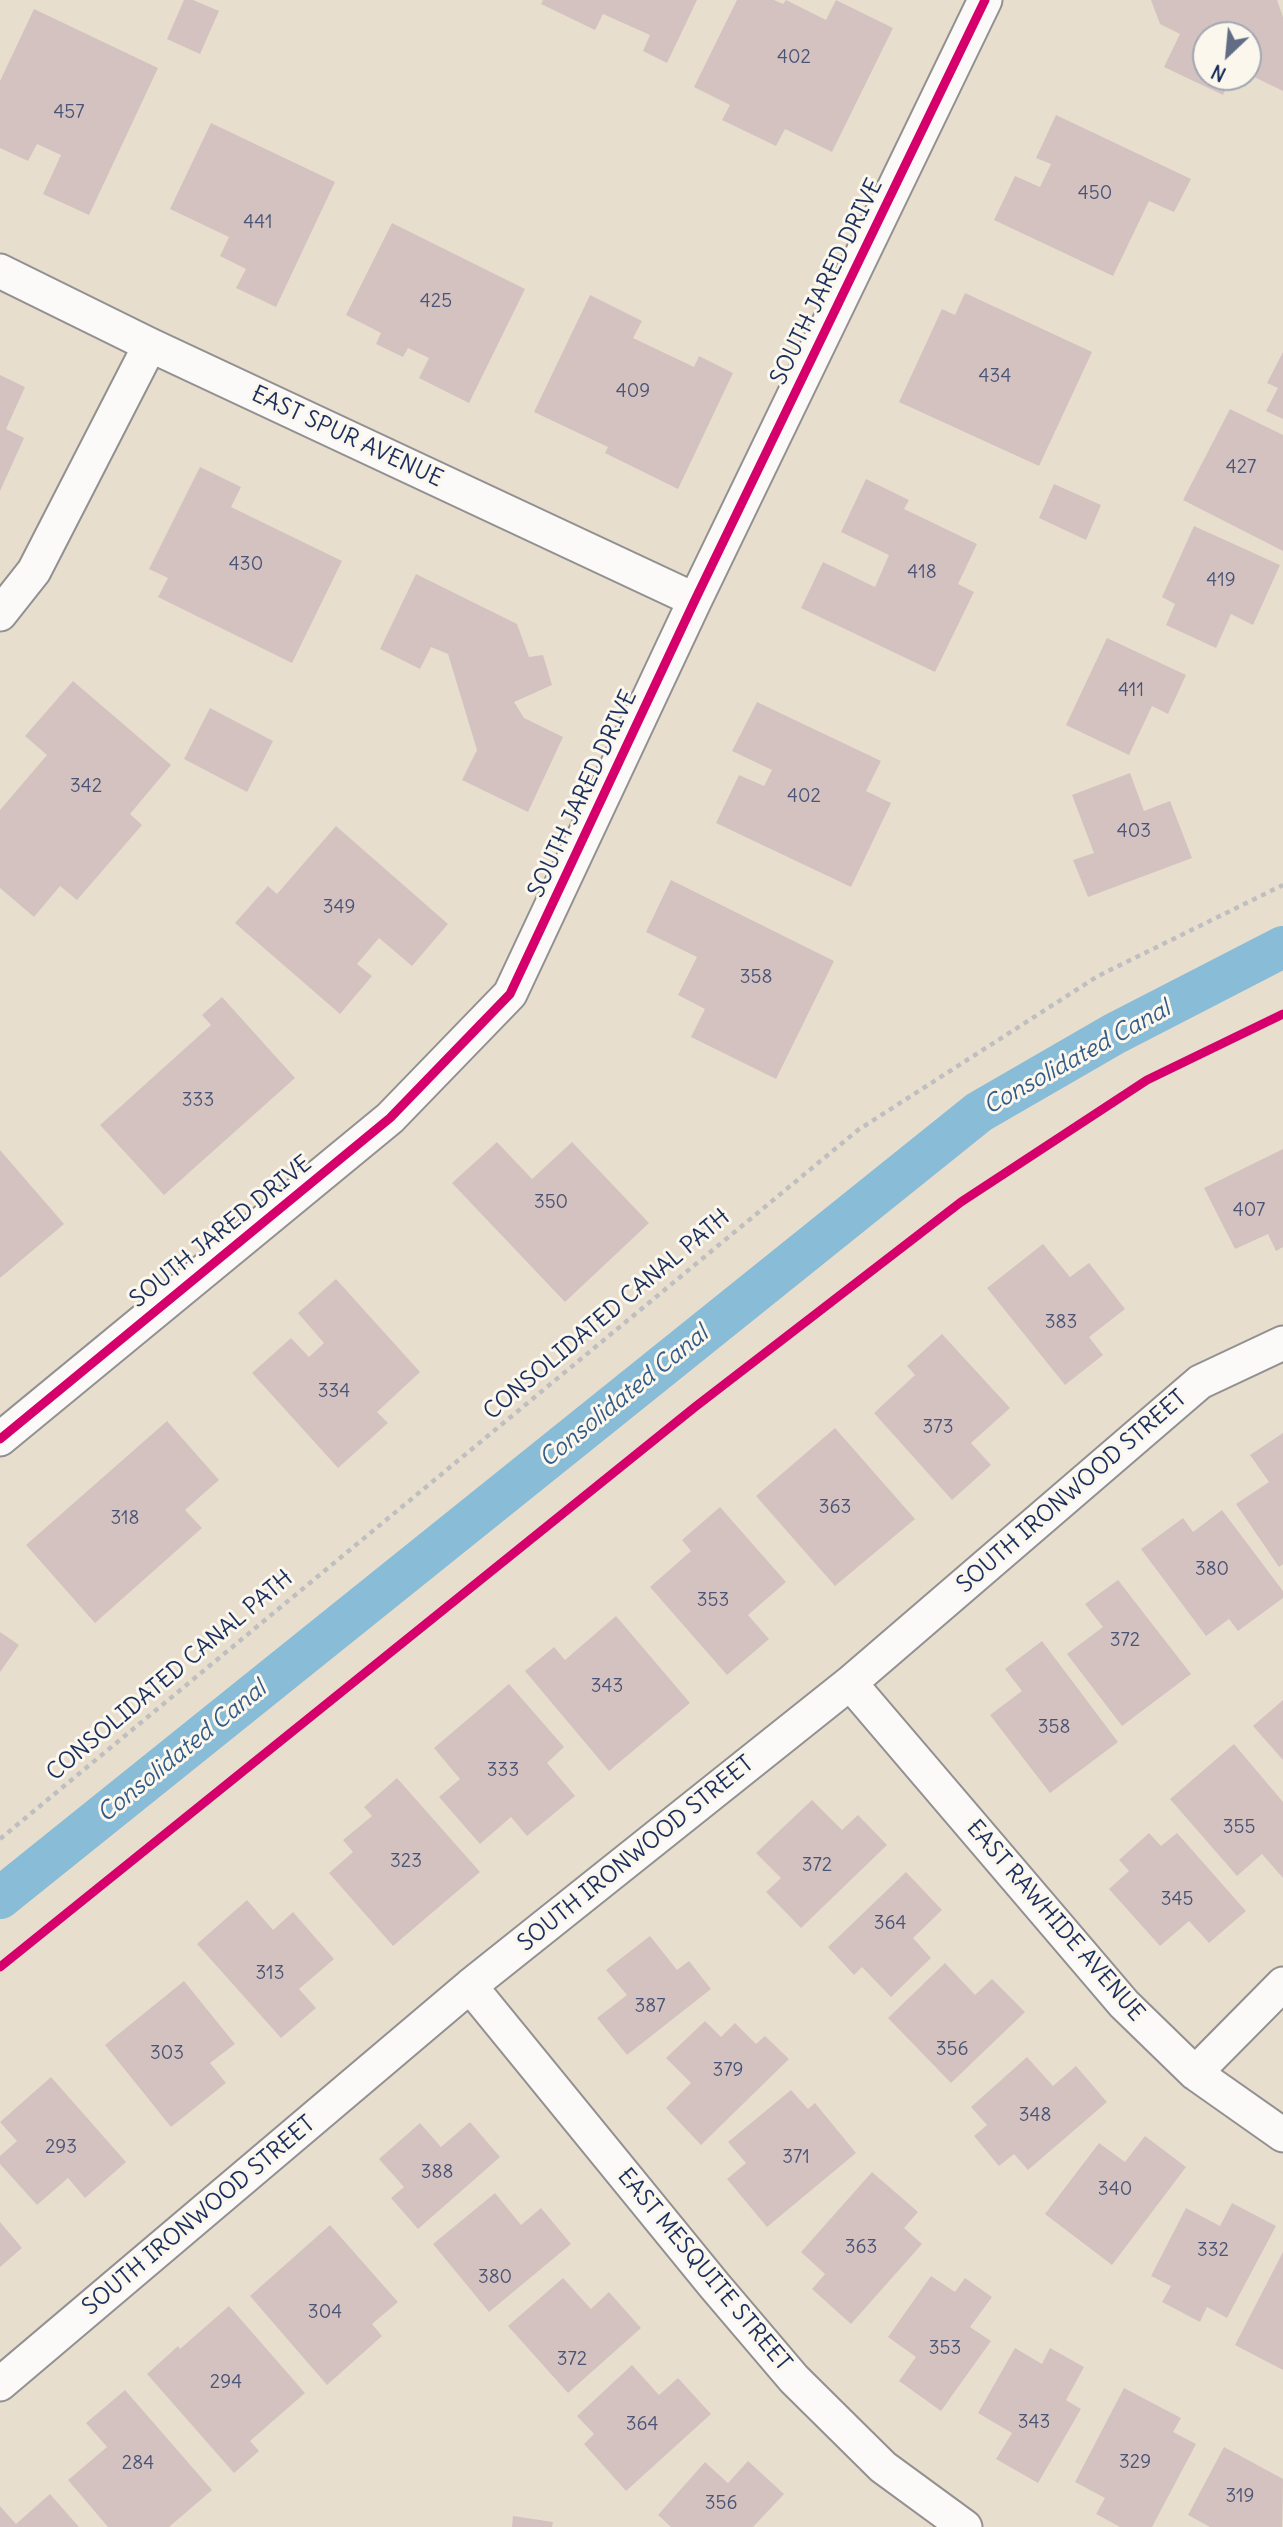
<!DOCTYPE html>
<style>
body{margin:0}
#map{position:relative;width:1283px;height:2527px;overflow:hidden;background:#e8dece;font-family:Delius,sans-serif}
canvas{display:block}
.north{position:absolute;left:1192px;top:21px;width:70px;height:70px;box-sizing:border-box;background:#fbf7ec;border:2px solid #a1a7b3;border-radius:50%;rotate:206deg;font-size:19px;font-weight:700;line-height:28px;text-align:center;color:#1b2f5e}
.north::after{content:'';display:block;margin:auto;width:24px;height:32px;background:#636c85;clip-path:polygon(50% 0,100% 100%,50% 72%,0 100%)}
</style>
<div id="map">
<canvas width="1283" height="2527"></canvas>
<div class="north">N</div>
</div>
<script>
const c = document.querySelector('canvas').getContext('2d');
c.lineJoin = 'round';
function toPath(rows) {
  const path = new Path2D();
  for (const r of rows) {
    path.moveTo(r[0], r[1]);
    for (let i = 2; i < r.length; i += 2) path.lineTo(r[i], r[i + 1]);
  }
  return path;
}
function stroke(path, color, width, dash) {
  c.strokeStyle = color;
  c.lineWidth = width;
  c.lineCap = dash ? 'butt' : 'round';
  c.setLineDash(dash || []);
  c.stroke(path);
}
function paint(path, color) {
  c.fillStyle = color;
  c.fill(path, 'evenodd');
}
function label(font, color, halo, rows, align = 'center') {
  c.font = font + ' Delius,sans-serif';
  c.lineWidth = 6;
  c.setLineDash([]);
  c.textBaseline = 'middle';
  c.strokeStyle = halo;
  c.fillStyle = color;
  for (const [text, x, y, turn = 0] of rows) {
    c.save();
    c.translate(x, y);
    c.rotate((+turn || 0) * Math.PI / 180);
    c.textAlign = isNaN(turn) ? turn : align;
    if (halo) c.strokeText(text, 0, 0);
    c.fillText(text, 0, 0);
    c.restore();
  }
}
const canal = toPath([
 [0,1898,979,1112,1114,1034,1283,947]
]);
const building = toPath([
 [184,0,193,0,219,11,200,54,167,39],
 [543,0,697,0,667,63,643,51,650,35,603,14,595,30,541,4],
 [737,0,774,0,783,4,786,0,826,20,836,0,893,28,832,152,785,129,776,146,722,120,730,105,694,87],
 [1151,0,1277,0,1283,17,1283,91,1248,74,1248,35,1206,35,1206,77,1231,77,1223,95,1164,67,1180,34,1160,24],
 [34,9,158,68,89,215,43,194,61,155,37,144,28,161,0,148,0,81],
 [1056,115,1191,179,1174,212,1149,201,1113,276,994,220,1015,176,1040,187,1051,164,1036,158],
 [211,123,335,182,276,307,236,288,246,269,220,256,229,237,170,209],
 [392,223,525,289,469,403,419,378,429,358,408,348,403,357,376,344,381,333,346,315],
 [965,293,1092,352,1039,466,899,402,942,309,955,315],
 [590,295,642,321,633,338,694,367,699,356,733,373,678,489,605,453,608,447,534,412],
 [1283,352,1283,419,1266,411,1278,388,1267,383],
 [0,375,25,387,6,429,24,438,0,491],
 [1230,409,1283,435,1283,551,1183,500],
 [200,467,241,487,231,507,342,561,292,663,158,597,168,578,149,569],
 [866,479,909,500,904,509,977,544,958,584,974,592,935,672,801,608,823,562,875,587,889,555,841,532],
 [1054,484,1101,505,1086,540,1039,518],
 [1194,526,1280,565,1253,625,1231,614,1216,648,1166,625,1175,604,1162,597],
 [416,574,517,624,529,657,543,655,552,685,514,702,524,718,563,737,528,812,462,780,477,750,448,654,431,647,420,669,380,649],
 [1107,638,1186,675,1168,714,1152,706,1129,755,1066,725],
 [73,681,171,765,130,814,142,825,77,900,60,886,34,917,0,888,0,810,47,755,25,736],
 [757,702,881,761,866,791,891,803,851,887,716,823,739,775,764,786,772,770,732,751],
 [210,708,273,741,247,792,184,759],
 [1130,773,1144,811,1170,801,1192,858,1088,897,1073,860,1094,853,1072,795],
 [336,826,448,924,412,966,379,938,357,964,372,976,340,1014,235,923,268,886,277,894],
 [671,880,834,961,776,1079,691,1037,705,1009,678,995,697,957,646,932],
 [222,997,295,1078,164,1195,100,1125,211,1025,202,1015],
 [497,1142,532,1179,572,1142,649,1223,565,1302,452,1183],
 [1283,1149,1283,1247,1276,1251,1268,1234,1235,1249,1204,1188],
 [0,1150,64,1224,0,1278],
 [1043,1244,1070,1277,1089,1263,1125,1309,1089,1337,1103,1355,1065,1385,987,1288],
 [336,1279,420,1372,377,1412,388,1423,338,1468,252,1373,291,1338,309,1357,324,1343,298,1313],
 [942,1334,1010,1408,971,1443,991,1465,952,1500,874,1413,915,1375,907,1366],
 [167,1421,219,1480,185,1510,202,1528,95,1623,26,1545],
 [835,1428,915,1519,835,1586,756,1496],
 [1283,1433,1283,1564,1279,1567,1236,1504,1269,1482,1250,1455],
 [720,1507,786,1582,748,1615,769,1639,727,1675,650,1587,691,1551,682,1540],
 [1222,1510,1283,1591,1283,1598,1238,1631,1229,1619,1206,1636,1141,1549,1183,1518,1193,1532],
 [1118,1580,1191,1674,1122,1726,1067,1654,1103,1627,1085,1604],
 [616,1616,690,1703,609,1771,525,1671,554,1647,565,1660],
 [0,1632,19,1645,0,1672],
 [1042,1641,1118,1742,1050,1793,990,1715,1022,1691,1005,1669],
 [509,1684,564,1747,547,1763,575,1796,527,1836,511,1817,480,1844,439,1797,460,1779,434,1748],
 [1283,1700,1283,1760,1253,1726],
 [1234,1744,1283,1802,1283,1878,1262,1854,1237,1876,1170,1799],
 [397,1778,480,1872,393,1946,329,1873,353,1852,343,1840,372,1816,364,1807],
 [812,1800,842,1830,858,1815,887,1845,801,1928,766,1892,781,1878,756,1853],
 [1149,1833,1161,1846,1177,1833,1246,1911,1209,1943,1189,1921,1160,1946,1109,1889,1129,1871,1119,1860],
 [906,1872,942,1910,913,1938,931,1958,891,1997,862,1967,854,1975,828,1947],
 [247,1900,273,1930,293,1912,334,1959,299,1989,316,2008,281,2038,197,1944],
 [650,1936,677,1970,689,1961,711,1989,627,2055,597,2018,627,1995,606,1970],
 [945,1963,975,1995,992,1979,1025,2012,951,2083,888,2018],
 [184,1981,235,2044,210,2063,226,2083,171,2127,105,2045],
 [705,2021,721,2037,735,2023,756,2044,765,2036,789,2059,701,2145,666,2108,691,2083,666,2058],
 [1027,2057,1053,2086,1076,2066,1107,2102,1028,2170,1014,2154,999,2166,974,2136,987,2125,971,2107],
 [51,2077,126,2162,85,2198,68,2178,37,2205,0,2164,0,2156,17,2141,0,2122],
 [791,2090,808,2109,815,2103,856,2153,767,2227,727,2179,746,2163,728,2142],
 [470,2122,500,2157,418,2229,391,2198,404,2187,379,2159,420,2123,441,2147],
 [1145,2136,1186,2167,1112,2265,1045,2214,1099,2143,1125,2162],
 [872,2172,918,2212,904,2228,922,2244,851,2324,812,2289,825,2274,801,2252],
 [495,2193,521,2225,541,2208,571,2244,489,2312,433,2244],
 [1232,2203,1276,2226,1227,2318,1207,2307,1200,2322,1162,2302,1171,2286,1151,2276,1186,2208,1220,2226],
 [0,2222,22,2248,0,2267],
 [330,2225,398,2302,372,2324,382,2336,327,2385,250,2296],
 [1283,2252,1283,2370,1235,2345],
 [931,2276,955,2292,965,2278,992,2297,970,2327,991,2341,941,2411,899,2381,916,2357,888,2337],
 [563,2278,591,2309,609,2292,641,2328,568,2393,508,2326],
 [229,2306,305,2393,250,2441,259,2451,234,2473,147,2374,178,2346,180,2349],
 [1015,2348,1042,2364,1050,2348,1084,2367,1066,2400,1081,2409,1038,2483,996,2459,1012,2433,978,2413],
 [632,2365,659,2395,678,2378,711,2414,626,2491,584,2444,594,2434,577,2416],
 [1124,2388,1181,2418,1173,2432,1196,2444,1152,2527,1120,2527,1096,2514,1105,2498,1075,2482],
 [125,2390,212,2490,169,2527,108,2527,68,2480,107,2447,86,2423],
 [1224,2447,1283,2479,1282,2527,1210,2527,1188,2515],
 [748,2461,784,2494,753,2527,671,2527,658,2515,705,2462,728,2483],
 [50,2494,79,2527,0,2527,0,2506,16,2524],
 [513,2516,553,2522,552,2527,512,2527]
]);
const path = toPath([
 [0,1839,858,1130,1098,976,1283,885],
 [0,1967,695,1407,961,1202,1147,1080,1283,1014]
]);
const minor = toPath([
 [0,271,150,345,695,600],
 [0,614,34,571,150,345],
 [0,1439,390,1118,510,994,695,600,985,0],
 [850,1683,1124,2004,1195,2073,1283,2135],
 [470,1986,714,2285,794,2379,883,2467,965,2527],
 [1195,2073,1283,1984],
 [0,2384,470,1986,850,1683,1200,1382,1283,1343]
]);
const cycleway = toPath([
 [0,1439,390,1118,510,994,695,600,985,0],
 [0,1967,695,1407,961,1202,1147,1080,1283,1014]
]);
const numberNames = [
 ["402",794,58],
 ["457",69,113],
 ["450",1095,194],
 ["441",258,223],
 ["425",436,302],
 ["434",995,377],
 ["409",633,392],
 ["427",1241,468],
 ["430",246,565],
 ["418",922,573],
 ["419",1221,581],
 ["411",1131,691],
 ["342",86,787],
 ["402",804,797],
 ["403",1134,832],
 ["349",339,908],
 ["358",756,978],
 ["333",198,1101],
 ["350",551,1203],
 ["407",1249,1211],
 ["383",1061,1323],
 ["334",334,1392],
 ["373",938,1428],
 ["363",835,1508],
 ["318",125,1519],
 ["380",1212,1570],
 ["353",713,1601],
 ["372",1125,1641],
 ["343",607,1687],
 ["358",1054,1728],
 ["333",503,1771],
 ["355",1239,1828],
 ["323",406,1862],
 ["372",817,1866],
 ["345",1177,1900],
 ["364",890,1924],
 ["313",270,1974],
 ["387",650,2007],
 ["356",952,2050],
 ["303",167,2054],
 ["379",728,2071],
 ["348",1035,2116],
 ["293",61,2148],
 ["371",796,2158],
 ["388",437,2173],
 ["340",1115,2190],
 ["363",861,2248],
 ["332",1213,2251],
 ["380",495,2278],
 ["304",325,2313],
 ["353",945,2349],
 ["372",572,2360],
 ["294",226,2383],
 ["343",1034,2423],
 ["364",642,2425],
 ["329",1135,2463],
 ["284",138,2464],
 ["319",1240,2497],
 ["356",721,2504]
];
const streetNames = [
 ["SOUTH JARED DRIVE",827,282,-64],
 ["EAST SPUR AVENUE",347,437,25],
 ["SOUTH JARED DRIVE",583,794,-65],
 ["SOUTH JARED DRIVE",221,1232,-39],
 ["CONSOLIDATED CANAL PATH",607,1315,-40],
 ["SOUTH IRONWOOD STREET",1072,1492,-41],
 ["CONSOLIDATED CANAL PATH",170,1676,-40],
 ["SOUTH IRONWOOD STREET",636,1854,-39],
 ["EAST RAWHIDE AVENUE",1055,1921,49],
 ["SOUTH IRONWOOD STREET",199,2216,-40],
 ["EAST MESQUITE STREET",704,2270,50]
];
const waterNames = [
 ["Consolidated Canal",1077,1058,-29],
 ["Consolidated Canal",624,1397,-39],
 ["Consolidated Canal",182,1752,-39]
];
stroke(canal, '#89bcd6', 42);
paint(building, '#d4c2c0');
stroke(minor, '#929090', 37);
stroke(path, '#bfbfc1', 4.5, [5, 5]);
stroke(minor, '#fcfaf8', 33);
stroke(cycleway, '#d6006c', 9);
label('19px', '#495476', null, numberNames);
label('23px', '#1b2f5e', '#fbf7ec', streetNames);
label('italic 24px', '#335b89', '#fbf7ec', waterNames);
</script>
